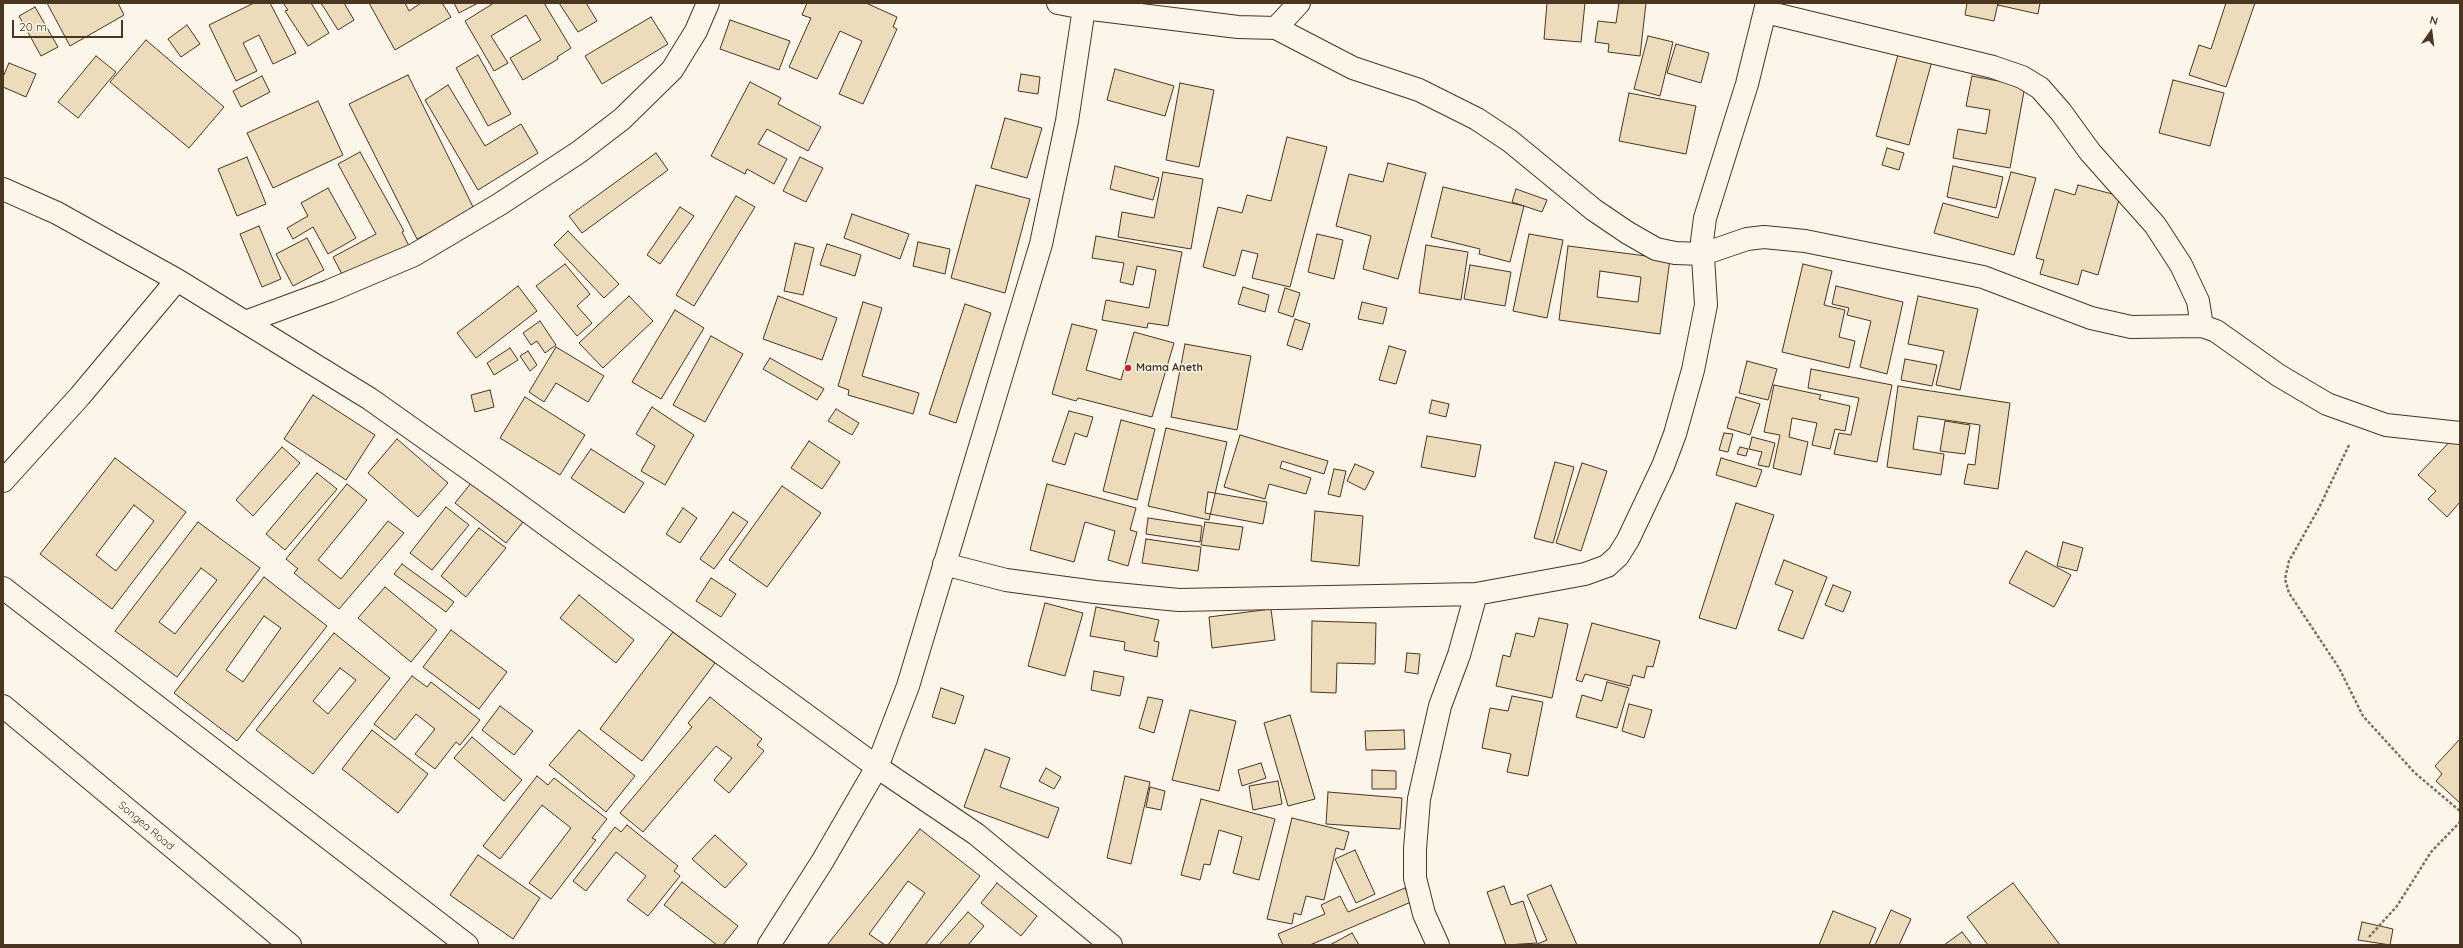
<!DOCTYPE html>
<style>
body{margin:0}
#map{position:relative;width:2463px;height:948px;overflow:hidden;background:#fbf6e9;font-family:Quicksand,sans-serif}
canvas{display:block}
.frame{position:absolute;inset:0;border:4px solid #4a3520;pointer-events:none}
.north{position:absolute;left:2411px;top:12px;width:40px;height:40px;-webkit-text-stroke:3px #fbf6e9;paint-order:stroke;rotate:14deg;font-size:11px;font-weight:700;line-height:16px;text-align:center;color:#4a3520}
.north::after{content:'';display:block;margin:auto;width:14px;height:18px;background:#4a3520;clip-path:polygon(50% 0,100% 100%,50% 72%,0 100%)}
.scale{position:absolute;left:12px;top:20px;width:111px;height:18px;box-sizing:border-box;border:2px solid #4a3520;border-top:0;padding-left:5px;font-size:12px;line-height:14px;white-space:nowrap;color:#4a3520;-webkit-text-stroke:3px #fbf6e9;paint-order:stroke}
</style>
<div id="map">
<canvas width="2463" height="948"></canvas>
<div class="frame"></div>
<div class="north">N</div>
<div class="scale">20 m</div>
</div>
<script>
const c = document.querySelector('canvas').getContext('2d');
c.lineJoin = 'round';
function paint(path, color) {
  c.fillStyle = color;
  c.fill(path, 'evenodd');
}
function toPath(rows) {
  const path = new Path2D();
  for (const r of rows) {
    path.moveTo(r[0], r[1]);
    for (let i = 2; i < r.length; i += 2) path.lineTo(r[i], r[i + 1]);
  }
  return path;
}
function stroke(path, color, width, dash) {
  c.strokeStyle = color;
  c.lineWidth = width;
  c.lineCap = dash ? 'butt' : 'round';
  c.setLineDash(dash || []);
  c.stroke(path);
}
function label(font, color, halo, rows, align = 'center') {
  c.font = font + ' Quicksand,sans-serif';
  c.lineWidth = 3;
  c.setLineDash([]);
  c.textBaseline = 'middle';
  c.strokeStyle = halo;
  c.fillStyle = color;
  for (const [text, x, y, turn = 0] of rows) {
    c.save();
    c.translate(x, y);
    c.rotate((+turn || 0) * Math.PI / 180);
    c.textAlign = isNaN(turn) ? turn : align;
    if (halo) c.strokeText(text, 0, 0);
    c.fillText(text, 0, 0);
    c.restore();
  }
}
const building = toPath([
 [47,3,118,3,124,15,70,46,47,3],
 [254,3,270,3,296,53,273,64,259,35,243,43,257,71,236,81,209,25,254,3],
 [283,3,311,3,329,33,308,46,285,11,288,10,283,3],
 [321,3,344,3,354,20,338,30,321,3],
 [369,3,405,3,409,11,421,3,442,3,451,17,395,50,369,3],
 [454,3,478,3,459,13,454,3],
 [494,3,544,3,571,48,557,57,558,59,523,80,510,58,541,40,526,15,491,36,508,63,494,71,465,21,494,3],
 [559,3,586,3,597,21,578,32,559,3],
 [807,3,866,3,897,17,893,27,897,29,863,104,839,94,862,41,840,31,817,79,789,67,811,18,802,15,807,3],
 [1547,3,1585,3,1581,42,1544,39,1547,3],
 [1619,3,1646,3,1640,56,1608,52,1609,44,1595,42,1598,21,1616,23,1619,3],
 [1967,3,1998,3,1994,21,1965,15,1967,3],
 [1998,3,2040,3,2038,14,1998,5,1998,3],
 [2226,3,2255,3,2226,87,2189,75,2199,45,2211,49,2226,3],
 [35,7,58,47,41,56,19,16,35,7],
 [651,17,668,44,602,84,585,56,651,17],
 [730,20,790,41,779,70,720,49,730,20],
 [187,25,200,44,181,57,168,39,187,25],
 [1648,36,1673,42,1660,96,1634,89,1648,36],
 [146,40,224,107,189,148,110,82,146,40],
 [1676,44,1709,53,1701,83,1667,73,1676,44],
 [1899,51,1932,61,1909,145,1876,136,1899,51],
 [478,55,511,114,488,126,456,68,478,55],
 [96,56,116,72,78,118,58,102,96,56],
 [9,63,36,74,26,97,3,87,3,77,9,63],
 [1115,69,1174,86,1165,116,1107,100,1115,69],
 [1021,74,1040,77,1038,94,1018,91,1021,74],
 [408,75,475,211,417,239,349,104,408,75],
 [262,76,270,92,241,107,233,91,262,76],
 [1972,76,2025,86,2010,168,1953,158,1958,129,1986,134,1990,110,1966,106,1972,76],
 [2173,80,2224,93,2210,146,2159,133,2173,80],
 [750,82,781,98,778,104,821,127,808,151,767,129,758,144,787,159,774,184,747,169,745,174,711,156,750,82],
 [1180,83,1214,90,1199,167,1166,160,1180,83],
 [448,85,485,146,521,124,538,153,478,190,425,100,448,85],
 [1629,93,1696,106,1686,154,1619,141,1629,93],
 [318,101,343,155,273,188,247,133,318,101],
 [1005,118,1042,128,1027,178,991,168,1005,118],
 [1287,137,1327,147,1290,287,1252,278,1258,254,1242,250,1235,276,1203,267,1218,207,1242,213,1247,195,1271,201,1287,137],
 [1887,148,1904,153,1899,170,1882,165,1887,148],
 [360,152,404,231,402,232,409,246,345,280,333,257,376,234,338,164,360,152],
 [656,153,668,170,582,233,569,216,656,153],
 [247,157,266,204,237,216,218,169,247,157],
 [800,157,823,168,806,202,783,191,800,157],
 [1388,163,1426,173,1398,279,1363,269,1371,236,1336,226,1349,174,1383,182,1388,163],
 [1115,166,1159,178,1153,200,1110,189,1115,166],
 [1953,166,2003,177,1996,208,1947,197,1953,166],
 [1163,172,1203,179,1191,249,1118,237,1122,212,1154,218,1163,172],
 [2011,172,2036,178,2014,255,1934,233,1943,203,1998,218,2011,172],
 [976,185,1030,199,1005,293,951,278,976,185],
 [2078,185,2120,196,2098,275,2082,270,2078,285,2040,274,2044,260,2036,258,2055,189,2075,195,2078,185],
 [1443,187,1524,206,1510,262,1479,254,1480,249,1431,237,1443,187],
 [328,188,356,238,328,254,313,227,293,239,287,228,308,216,301,203,328,188],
 [1516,189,1547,200,1542,212,1512,202,1516,189],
 [736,196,755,207,694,306,676,295,736,196],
 [680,207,694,216,660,264,647,255,680,207],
 [852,214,909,234,900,259,844,238,852,214],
 [259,226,281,279,262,287,240,234,259,226],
 [568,231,619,284,604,298,554,245,568,231],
 [1317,234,1343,240,1334,279,1308,272,1317,234],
 [1529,234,1563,240,1547,318,1513,311,1529,234],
 [1096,236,1182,252,1168,326,1148,323,1147,328,1102,320,1106,300,1149,308,1156,270,1137,266,1133,285,1120,282,1124,263,1092,258,1096,236],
 [307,238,324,270,293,286,276,254,307,238],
 [918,242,950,249,945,274,913,266,918,242],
 [795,243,814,248,803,295,784,291,795,243],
 [827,244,861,255,855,276,820,265,827,244],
 [1426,245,1468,252,1461,300,1419,293,1426,245],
 [1568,246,1670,259,1660,334,1559,320,1568,246],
 [1600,271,1641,277,1638,302,1597,297,1600,271],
 [565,264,590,294,577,306,592,323,577,336,536,286,565,264],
 [1803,264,1832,271,1824,305,1845,310,1839,337,1855,341,1849,368,1782,352,1803,264],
 [1470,265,1511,272,1505,306,1464,299,1470,265],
 [518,286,537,311,476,358,457,333,518,286],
 [1836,286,1903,302,1887,374,1860,367,1871,321,1847,315,1849,308,1832,304,1836,286],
 [1243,287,1269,295,1265,312,1238,304,1243,287],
 [1285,288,1300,293,1293,317,1278,312,1285,288],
 [629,296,653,321,603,368,579,343,629,296],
 [778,296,837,318,822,360,763,339,778,296],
 [1918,296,1978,309,1960,390,1936,385,1944,351,1908,344,1918,296],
 [863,302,882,308,862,376,919,393,913,414,848,395,849,390,838,386,863,302],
 [1362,302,1387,308,1383,324,1358,319,1362,302],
 [965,304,991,313,956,423,929,414,965,304],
 [675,310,704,328,661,399,632,382,675,310],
 [1295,319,1310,324,1302,350,1287,345,1295,319],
 [540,321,556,345,545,353,537,341,531,345,523,333,540,321],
 [1072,324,1097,330,1086,370,1121,380,1134,332,1174,343,1152,417,1078,398,1076,401,1052,394,1072,324],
 [711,336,743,354,705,422,673,405,711,336],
 [1185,344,1251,356,1237,430,1171,417,1185,344],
 [1389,346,1406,351,1396,384,1379,380,1389,346],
 [556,347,604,376,588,402,556,383,544,402,529,392,556,347],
 [510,348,518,360,494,375,487,363,510,348],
 [528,351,537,365,530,371,520,356,528,351],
 [770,358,824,389,817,400,763,369,770,358],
 [1905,359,1937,365,1932,386,1901,380,1905,359],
 [1747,361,1777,369,1768,400,1739,393,1747,361],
 [1811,369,1892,385,1877,462,1834,454,1839,433,1851,435,1859,398,1808,388,1811,369],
 [1774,385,1821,395,1819,399,1850,406,1845,431,1835,429,1830,449,1812,445,1817,423,1792,418,1789,437,1808,442,1801,475,1773,468,1780,435,1764,432,1774,385],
 [1898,386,2010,403,1998,489,1964,484,1968,464,1975,465,1980,425,1918,416,1913,449,1944,454,1941,475,1887,467,1898,386],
 [490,390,494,407,475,412,471,395,490,390],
 [313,395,375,435,346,480,284,439,313,395],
 [525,397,585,435,560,475,500,438,525,397],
 [1736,397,1760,404,1750,435,1727,428,1736,397],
 [1432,400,1449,404,1446,417,1429,413,1432,400],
 [652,407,694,435,665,485,641,471,655,446,636,434,652,407],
 [836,409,859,423,852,435,828,421,836,409],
 [1069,411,1093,417,1087,437,1075,433,1065,465,1052,461,1069,411],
 [1121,420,1155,429,1137,500,1103,491,1121,420],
 [1945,421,1970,425,1965,454,1940,451,1945,421],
 [1166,428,1227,442,1209,520,1148,506,1166,428],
 [2460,431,2460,502,2447,517,2428,499,2436,491,2418,475,2460,431],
 [1724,433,1733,434,1728,452,1719,450,1724,433],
 [1240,435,1328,461,1324,474,1282,461,1280,468,1311,478,1306,494,1269,484,1265,499,1224,487,1240,435],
 [1427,436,1481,445,1475,477,1421,467,1427,436],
 [1752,437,1775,443,1769,467,1758,465,1762,452,1749,449,1752,437],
 [397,439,448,483,418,517,368,473,397,439],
 [809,441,840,462,822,489,791,468,809,441],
 [282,447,300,463,253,516,236,500,282,447],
 [1740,447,1748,449,1746,456,1737,454,1740,447],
 [591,449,644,483,624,513,571,478,591,449],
 [115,458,186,512,112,609,40,554,115,458],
 [134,505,154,521,116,571,96,555,134,505],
 [1721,458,1762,470,1756,487,1716,475,1721,458],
 [1555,462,1574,467,1553,543,1534,538,1555,462],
 [1582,463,1607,471,1581,551,1556,543,1582,463],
 [1355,464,1374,472,1365,490,1347,481,1355,464],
 [1334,469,1346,471,1340,497,1328,494,1334,469],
 [317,473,337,489,285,550,266,534,317,473],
 [472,482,523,522,506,543,455,503,472,482],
 [347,484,367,500,318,560,341,579,388,521,404,533,339,609,294,573,298,569,286,559,347,484],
 [1047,484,1136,508,1130,530,1137,532,1128,566,1108,560,1115,531,1085,522,1074,562,1030,550,1047,484],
 [782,486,821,513,767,587,729,560,782,486],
 [1208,492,1267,502,1263,524,1205,513,1208,492],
 [1736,503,1774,515,1736,629,1699,618,1736,503],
 [446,507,469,525,432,570,410,553,446,507],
 [683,508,697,518,680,543,666,534,683,508],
 [1315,511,1363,516,1359,566,1311,561,1315,511],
 [733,512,748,522,714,569,700,559,733,512],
 [1148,518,1202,526,1200,542,1146,534,1148,518],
 [198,522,260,568,177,677,115,631,198,522],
 [201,568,217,580,175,634,159,622,201,568],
 [1205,522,1243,527,1239,550,1201,545,1205,522],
 [479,528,506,548,466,597,441,576,479,528],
 [1146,539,1201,547,1198,571,1142,563,1146,539],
 [2063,542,2083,548,2077,571,2057,566,2063,542],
 [2026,551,2071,575,2054,607,2009,583,2026,551],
 [1784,560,1827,577,1803,639,1778,630,1793,591,1775,584,1784,560],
 [402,564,454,602,446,612,394,574,402,564],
 [264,577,327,626,237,741,174,693,264,577],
 [264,616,281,628,243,682,226,670,264,616],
 [711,578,736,594,721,617,696,601,711,578],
 [1833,585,1851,592,1843,612,1825,605,1833,585],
 [385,587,437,630,411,662,358,618,385,587],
 [579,595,634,640,616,663,560,618,579,595],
 [1045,603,1083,613,1065,676,1028,666,1045,603],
 [1096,607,1159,620,1154,641,1159,642,1157,657,1124,650,1125,642,1090,636,1096,607],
 [1271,609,1275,640,1212,648,1209,617,1271,609],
 [1539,618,1568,624,1552,698,1496,686,1503,655,1510,657,1516,633,1534,637,1539,618],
 [1312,621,1376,623,1375,664,1337,663,1336,693,1311,692,1312,621],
 [1592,623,1660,641,1653,667,1647,666,1644,678,1633,675,1630,686,1585,674,1582,682,1576,680,1592,623],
 [451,630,507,672,479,709,423,667,451,630],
 [673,632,715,663,642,761,600,729,673,632],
 [334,633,390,678,313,774,256,730,334,633],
 [340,668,356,680,328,714,313,701,340,668],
 [1407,653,1420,654,1418,674,1405,672,1407,653],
 [1094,671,1124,677,1120,696,1091,690,1094,671],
 [412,676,427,687,431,682,480,720,460,745,456,742,435,769,415,754,435,729,416,714,395,740,374,724,412,676],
 [1607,682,1629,688,1617,728,1576,717,1582,695,1602,701,1607,682],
 [941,688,964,696,955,724,932,717,941,688],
 [1512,696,1543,702,1528,776,1507,772,1511,754,1482,748,1490,708,1508,711,1512,696],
 [710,697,762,739,757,745,764,751,729,793,714,780,732,758,716,746,643,832,620,813,692,727,688,723,710,697],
 [1148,697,1163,700,1154,733,1139,728,1148,697],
 [1629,704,1652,710,1644,738,1622,731,1629,704],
 [500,706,533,731,514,755,482,730,500,706],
 [1190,710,1236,721,1219,791,1172,780,1190,710],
 [1290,715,1315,799,1288,806,1264,723,1290,715],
 [372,730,428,774,398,813,342,769,372,730],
 [579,730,635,776,606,812,549,765,579,730],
 [1404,730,1405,749,1366,750,1365,731,1404,730],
 [472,737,522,780,504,801,454,758,472,737],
 [2460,739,2460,803,2436,781,2442,774,2435,766,2460,739],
 [985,749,1010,758,1000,787,1059,808,1048,838,964,807,985,749],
 [1261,763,1266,778,1242,786,1238,770,1261,763],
 [1046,768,1061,777,1054,789,1039,781,1046,768],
 [1372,770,1396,771,1396,789,1372,789,1372,770],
 [537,776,548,785,554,778,607,819,592,838,596,840,551,899,529,883,571,828,542,805,500,859,483,846,537,776],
 [1125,776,1150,782,1131,864,1107,858,1125,776],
 [1278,781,1282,804,1253,810,1249,786,1278,781],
 [1150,787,1165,791,1161,810,1146,807,1150,787],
 [1328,792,1402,798,1400,829,1326,824,1328,792],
 [1201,799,1275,819,1259,880,1233,873,1242,837,1219,830,1210,865,1204,864,1200,880,1181,875,1201,799],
 [1292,818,1349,832,1344,850,1336,848,1324,900,1306,896,1301,915,1294,913,1292,924,1267,919,1292,818],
 [627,825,678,866,674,871,680,876,648,916,627,900,646,876,616,852,586,891,573,881,615,827,621,832,627,825],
 [920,829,980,876,925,945,888,945,925,893,908,881,869,934,885,945,827,945,920,829],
 [715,835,747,864,725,888,692,859,715,835],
 [1355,850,1375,894,1356,903,1335,859,1355,850],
 [478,855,540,898,513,939,450,895,478,855],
 [682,882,738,926,723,945,717,945,664,905,682,882],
 [997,883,1037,916,1021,936,981,903,997,883],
 [2013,883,2060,945,1988,945,1967,917,2013,883],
 [1551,885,1577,945,1535,945,1547,940,1527,895,1551,885],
 [1504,886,1511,905,1523,901,1537,943,1506,945,1487,892,1504,886],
 [1405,888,1411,902,1310,945,1283,945,1278,934,1325,914,1321,905,1340,896,1348,912,1405,888],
 [1891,910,1911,919,1899,945,1875,945,1891,910],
 [1833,911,1876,928,1869,945,1819,945,1833,911],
 [968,912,984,926,968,945,939,945,968,912],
 [2362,922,2393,929,2390,945,2358,940,2362,922],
 [1962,932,1972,945,1944,945,1962,932],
 [1352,933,1359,945,1330,945,1352,933]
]);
const path = toPath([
 [2349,445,2319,508,2289,561,2285,579,2289,593,2339,668,2363,716,2415,773,2460,811],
 [2369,937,2397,906,2431,852,2460,822]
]);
const street = toPath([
 [1058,3,1084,8,1238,27,1276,28,1299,3],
 [1766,12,1993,67,2022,77,2040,88,2061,112,2090,152,2155,225,2181,265,2198,301,2202,326],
 [1276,28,1353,68,1419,90,1477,119,1510,141,1594,210,1628,233,1656,249,1675,253,1703,254,1747,239,1764,237,1805,241,1983,277,2091,318,2131,327,2202,326,2216,331,2278,375,2327,404,2386,425,2460,433],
 [3,189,57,213,177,280,370,399,497,489,877,767,976,834,1111,945],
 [245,322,329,291,414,255,500,204,579,152,622,119,672,70,696,31,708,3],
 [3,481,80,396,177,280],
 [944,564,1006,580,1095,592,1179,600,1476,594,1585,574,1607,566,1618,556,1628,540,1663,466,1675,434,1693,370,1706,305,1702,241,1705,218,1747,84,1767,3],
 [3,588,467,945],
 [769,945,822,862,877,767,908,686,1041,244,1067,121,1084,8],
 [1438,945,1424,914,1415,878,1415,849,1419,799,1440,706,1459,655,1476,594]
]);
const highway = toPath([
 [3,706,290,945]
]);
const markers = [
 [1128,368,4,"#c62828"]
];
const poiNames = [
 ["Mama Aneth",1136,368]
];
const streetNames = [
 ["Songea Road",146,826,40]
];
paint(building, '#ecdcbc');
stroke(building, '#4a3520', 1);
stroke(street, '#4a3520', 24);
stroke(highway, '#4a3520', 24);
stroke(path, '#7f6f5c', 2.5, [3, 2]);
stroke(street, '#fbf6e9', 22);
stroke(highway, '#fbf6e9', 22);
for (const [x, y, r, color] of markers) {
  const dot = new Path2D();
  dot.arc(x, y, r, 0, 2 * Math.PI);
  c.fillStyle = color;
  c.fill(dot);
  stroke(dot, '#fbf6e9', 1.5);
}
label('bold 11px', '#4a3520', '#fbf6e9', poiNames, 'left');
label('11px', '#4a3520', '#fbf6e9', streetNames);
</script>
